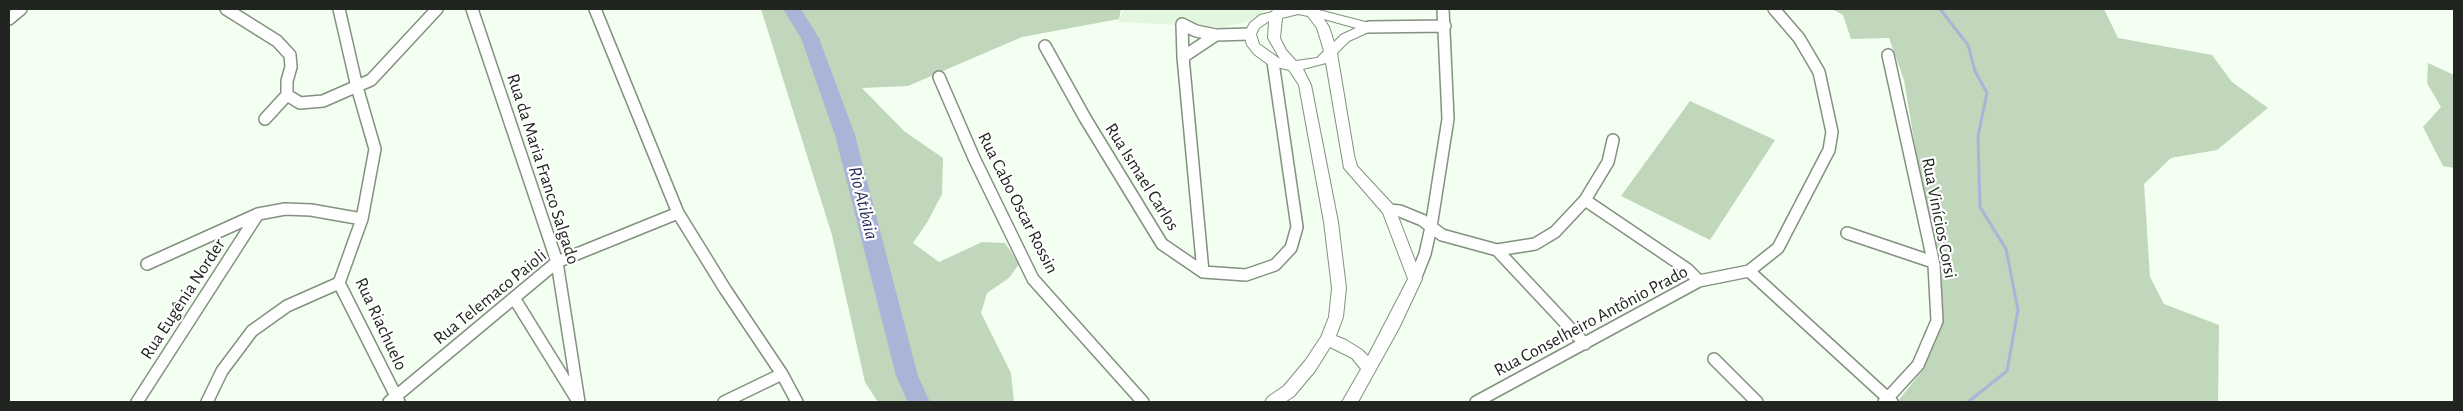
<!DOCTYPE html>
<meta charset="utf-8">
<style>
body{margin:0}
#map{position:relative;width:2463px;height:411px;overflow:hidden;background:#f3fff0;font-family:"Alegreya Sans",sans-serif}
canvas{display:block}
.frame{position:absolute;inset:0;border:10px solid #20251f;pointer-events:none}
</style>
<div id="map">
<canvas width="2463" height="411"></canvas>
<div class="frame"></div>
</div>
<script>
const c = document.querySelector('canvas').getContext('2d');
c.lineJoin = 'round';
function paint(path, color) {
  c.fillStyle = color;
  c.fill(path, 'evenodd');
}
function toPath(rows) {
  const path = new Path2D();
  for (const r of rows) {
    path.moveTo(r[0], r[1]);
    for (let i = 2; i < r.length; i += 2) path.lineTo(r[i], r[i + 1]);
  }
  return path;
}
function stroke(path, color, width, dash) {
  c.strokeStyle = color;
  c.lineWidth = width;
  c.lineCap = dash ? 'butt' : 'round';
  c.setLineDash(dash || []);
  c.stroke(path);
}
function label(font, color, halo, rows, align = 'center') {
  c.font = font + ' "Alegreya Sans",sans-serif';
  c.lineWidth = 4.5;
  c.setLineDash([]);
  c.textBaseline = 'middle';
  c.strokeStyle = halo;
  c.fillStyle = color;
  for (const [text, x, y, turn = 0] of rows) {
    c.save();
    c.translate(x, y);
    c.rotate((+turn || 0) * Math.PI / 180);
    c.textAlign = isNaN(turn) ? turn : align;
    if (halo) c.strokeText(text, 0, 0);
    c.fillText(text, 0, 0);
    c.restore();
  }
}
const built = toPath([
 [1124,9,1268,9,1248,22,1224,27,1118,22]
]);
const green = toPath([
 [761,9,1121,9,1119,19,1022,37,908,86,862,88,904,131,943,158,942,194,928,221,913,243,939,262,982,242,1005,243,1019,264,1009,278,987,293,981,313,1011,373,1014,402,878,402,865,382,832,235],
 [1832,9,2104,9,2118,38,2212,55,2232,82,2268,108,2217,150,2171,158,2144,184,2150,277,2164,304,2219,325,2218,402,1897,402,1923,370,1941,326,1942,270,1918,164,1904,80,1889,38,1851,39,1843,15],
 [2428,63,2454,75,2454,168,2443,166,2423,127,2441,107,2427,83],
 [1690,101,1775,140,1710,240,1621,196]
]);
const stream = toPath([
 [1940,9,1968,45,1975,71,1987,93,1978,136,1980,207,2006,249,2018,310,2007,371,1968,402]
]);
const river = toPath([
 [783,9,801,9,819,38,855,135,918,376,930,402,908,402,896,376,835,135,801,38,783,9]
]);
const minor = toPath([
 [226,9,277,41,290,55,291,67,287,81,287,95,300,103,323,101,371,80,437,9],
 [339,9,357,87,375,149,362,219,339,283,399,402],
 [472,9,557,262,579,402],
 [595,9,678,213,725,289,782,374,797,402],
 [9,19,21,9],
 [1369,27,1445,26],
 [1045,46,1085,118,1162,244,1203,272,1246,275,1275,265,1291,248,1297,227,1273,62],
 [1183,57,1216,35],
 [939,77,974,158,1033,279,1143,402],
 [265,119,287,95],
 [1585,200,1687,269,1699,281],
 [1389,210,1400,211,1422,220,1442,235,1497,250,1535,244,1555,232,1585,200,1608,162,1613,140],
 [1847,233,1933,262],
 [1497,250,1585,344],
 [147,264,258,214,285,209,311,210,362,219],
 [1749,271,1892,402],
 [1203,272,1183,57,1182,24,1196,31,1216,35,1250,34],
 [1415,279,1425,254,1431,227,1448,119,1443,9],
 [514,298,576,398],
 [1714,359,1757,402],
 [137,402,258,214],
 [207,402,222,371,252,331,287,306,339,283],
 [389,402,557,262,678,213],
 [724,402,782,374],
 [1476,402,1699,281,1749,271,1778,248,1829,150,1832,132,1819,72,1799,38,1774,9],
 [1884,402,1918,365,1937,321,1934,265,1888,55]
]);
const major = toPath([
 [1273,9,1315,9,1373,24,1375,27,1373,30,1349,41,1337,53,1354,155,1357,166,1394,206,1422,279,1399,328,1358,402,1342,402,1361,369,1352,358,1330,347,1315,371,1294,396,1285,402,1265,402,1268,397,1284,386,1305,361,1321,337,1329,317,1332,288,1324,222,1299,85,1289,70,1269,65,1254,54,1247,45,1244,34,1250,23,1260,15,1272,12,1273,9],
 [1298,14,1308,16,1317,28,1324,51,1317,58,1296,61,1286,50,1280,38,1282,18,1298,14],
 [1324,19,1356,28,1341,35,1334,42,1329,27,1324,19],
 [1269,21,1268,38,1280,59,1259,44,1256,34,1259,28,1269,21],
 [1326,63,1344,168,1383,213,1408,279,1368,356,1362,350,1346,340,1336,336,1343,317,1346,288,1338,222,1311,85,1303,69,1326,63]
]);
const streetNames = [
 ["Rua da Maria Franco Salgado",543,169,72],
 ["Rua Ismael Carlos",1142,177,58],
 ["Rua Cabo Oscar Rossin",1018,203,63],
 ["Rua Vinícios Corsi",1939,218,79],
 ["Rua Telemaco Paioli",490,297,-39],
 ["Rua Eugênia Norder",183,299,-57],
 ["Rua Conselheiro Antônio Prado",1591,321,-28],
 ["Rua Riachuelo",381,324,65]
];
const waterNames = [
 ["Rio Atibaia",863,203,76]
];
paint(built, '#e3f7df');
paint(green, '#c0d7bb');
stroke(stream, '#aab4d7', 3);
paint(river, '#aab4d7');
stroke(minor, '#839180', 14);
stroke(major, '#839180', 2);
stroke(minor, '#fff', 11);
paint(major, '#fff');
label('18px', '#20251f', '#fff', streetNames);
label('italic 19px', '#242c5a', '#fff', waterNames);
</script>
